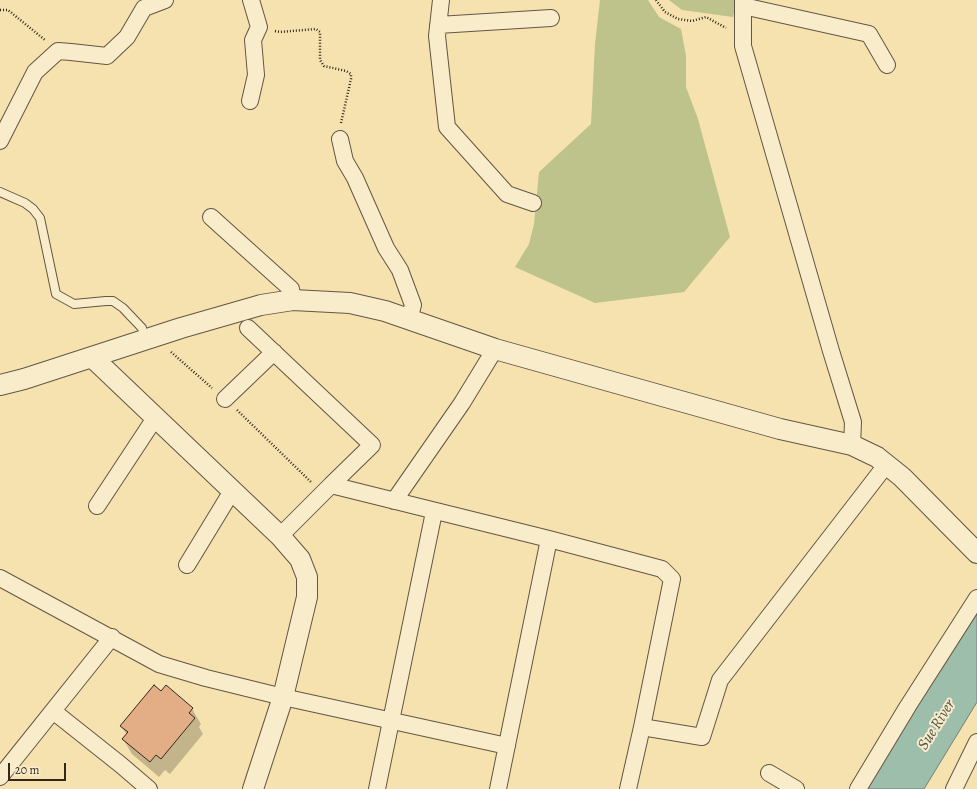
<!DOCTYPE html>
<style>
body{margin:0}
#map{position:relative;width:977px;height:789px;overflow:hidden;background:#f6e2af;font-family:Alegreya,serif}
canvas{display:block}
.scale{position:absolute;left:8px;top:763px;width:58px;height:18px;box-sizing:border-box;border:2px solid #32271f;border-top:0;padding-left:5px;font-size:12px;line-height:14px;white-space:nowrap;color:#32271f;-webkit-text-stroke:3px #f9eccb;paint-order:stroke}
</style>
<div id="map">
<canvas width="977" height="789"></canvas>
<div class="scale">20 m</div>
</div>
<script>
const c = document.querySelector('canvas').getContext('2d');
c.lineJoin = 'round';
function paint(path, color) {
  c.fillStyle = color;
  c.fill(path, 'evenodd');
}
function toPath(rows) {
  const path = new Path2D();
  for (const r of rows) {
    path.moveTo(r[0], r[1]);
    for (let i = 2; i < r.length; i += 2) path.lineTo(r[i], r[i + 1]);
  }
  return path;
}
function stroke(path, color, width, dash) {
  c.strokeStyle = color;
  c.lineWidth = width;
  c.lineCap = dash ? 'butt' : 'round';
  c.setLineDash(dash || []);
  c.stroke(path);
}
function label(font, color, halo, rows, align = 'center') {
  c.font = font + ' Alegreya,serif';
  c.lineWidth = 4;
  c.setLineDash([]);
  c.textBaseline = 'middle';
  c.strokeStyle = halo;
  c.fillStyle = color;
  for (const [text, x, y, turn = 0] of rows) {
    c.save();
    c.translate(x, y);
    c.rotate((+turn || 0) * Math.PI / 180);
    c.textAlign = isNaN(turn) ? turn : align;
    if (halo) c.strokeText(text, 0, 0);
    c.fillText(text, 0, 0);
    c.restore();
  }
}
const green = toPath([
 [600,0,648,0,659,17,681,29,686,56,686,87,698,119,730,237,684,292,595,303,515,267,529,244,534,224,539,172,591,124,595,44],
 [669,0,737,0,733,17,682,10]
]);
const water = toPath([
 [977,607,977,702,924,789,867,789,977,607]
]);
const shadow = toPath([
 [161,693,192,709,201,724,199,727,203,734,170,774,165,770,159,777,132,754,123,739,127,735,121,726]
]);
const building = toPath([
 [154,685,161,691,166,685,193,708,189,713,195,718,161,759,156,755,150,762,122,739,128,732,120,726,154,685]
]);
const path = toPath([
 [656,0,665,12,678,19,692,21,706,17,726,28],
 [0,10,8,10,45,40],
 [275,31,280,32,316,29,320,32,320,60,324,66,346,71,351,74,351,79,341,123],
 [171,352,212,388],
 [237,410,311,482]
]);
const service = toPath([
 [0,192,25,203,33,209,40,218,56,294,74,304,106,301,113,301,123,308,142,328,145,339]
]);
const minor = toPath([
 [441,0,437,36,447,127,507,194,533,203],
 [743,0,743,46,831,351,853,422,852,445],
 [743,6,869,34,887,65],
 [438,25,551,18],
 [250,101,256,75,253,40,259,27,251,0],
 [340,139,345,161,355,178,386,248,400,270,413,305,409,320],
 [0,141,35,72,58,51,71,52,107,56,127,37,144,8,165,0],
 [211,217,291,289,293,300],
 [248,328,372,445,331,485],
 [225,399,274,352],
 [394,501,462,403,495,349],
 [97,506,155,418],
 [280,536,331,485,549,539,662,569,672,579,642,727,628,789],
 [187,565,232,491],
 [0,578,159,664,206,678,283,697,507,746],
 [53,711,121,765,149,789],
 [642,727,702,737,720,680,886,465],
 [769,773,796,789],
 [0,777,112,637],
 [377,789,434,512],
 [498,789,549,539],
 [858,789,908,706,977,598],
 [954,789,977,742]
]);
const tertiary = toPath([
 [92,357,280,536,300,559,307,577,307,597,283,697,253,789],
 [0,385,24,379,181,328,261,305,293,300,350,303,385,311,495,349,780,429,852,445,877,457,902,477,977,553]
]);
const waterNames = [
 ["Sue River",937,725,-58]
];
paint(green, '#bdc38a');
paint(water, '#9dbeab');
stroke(water, '#728273', 1);
paint(shadow, '#0003');
paint(building, '#e3ad86');
stroke(building, '#32271f', 1);
stroke(service, '#635643', 10);
stroke(minor, '#635643', 18);
stroke(tertiary, '#635643', 22);
stroke(path, '#32271f', 2.5, [1, 2]);
stroke(service, '#f9eccb', 8);
stroke(minor, '#f9eccb', 16);
stroke(tertiary, '#f9eccb', 20);
label('italic 16px', '#525449', '#f9eccb', waterNames);
</script>
